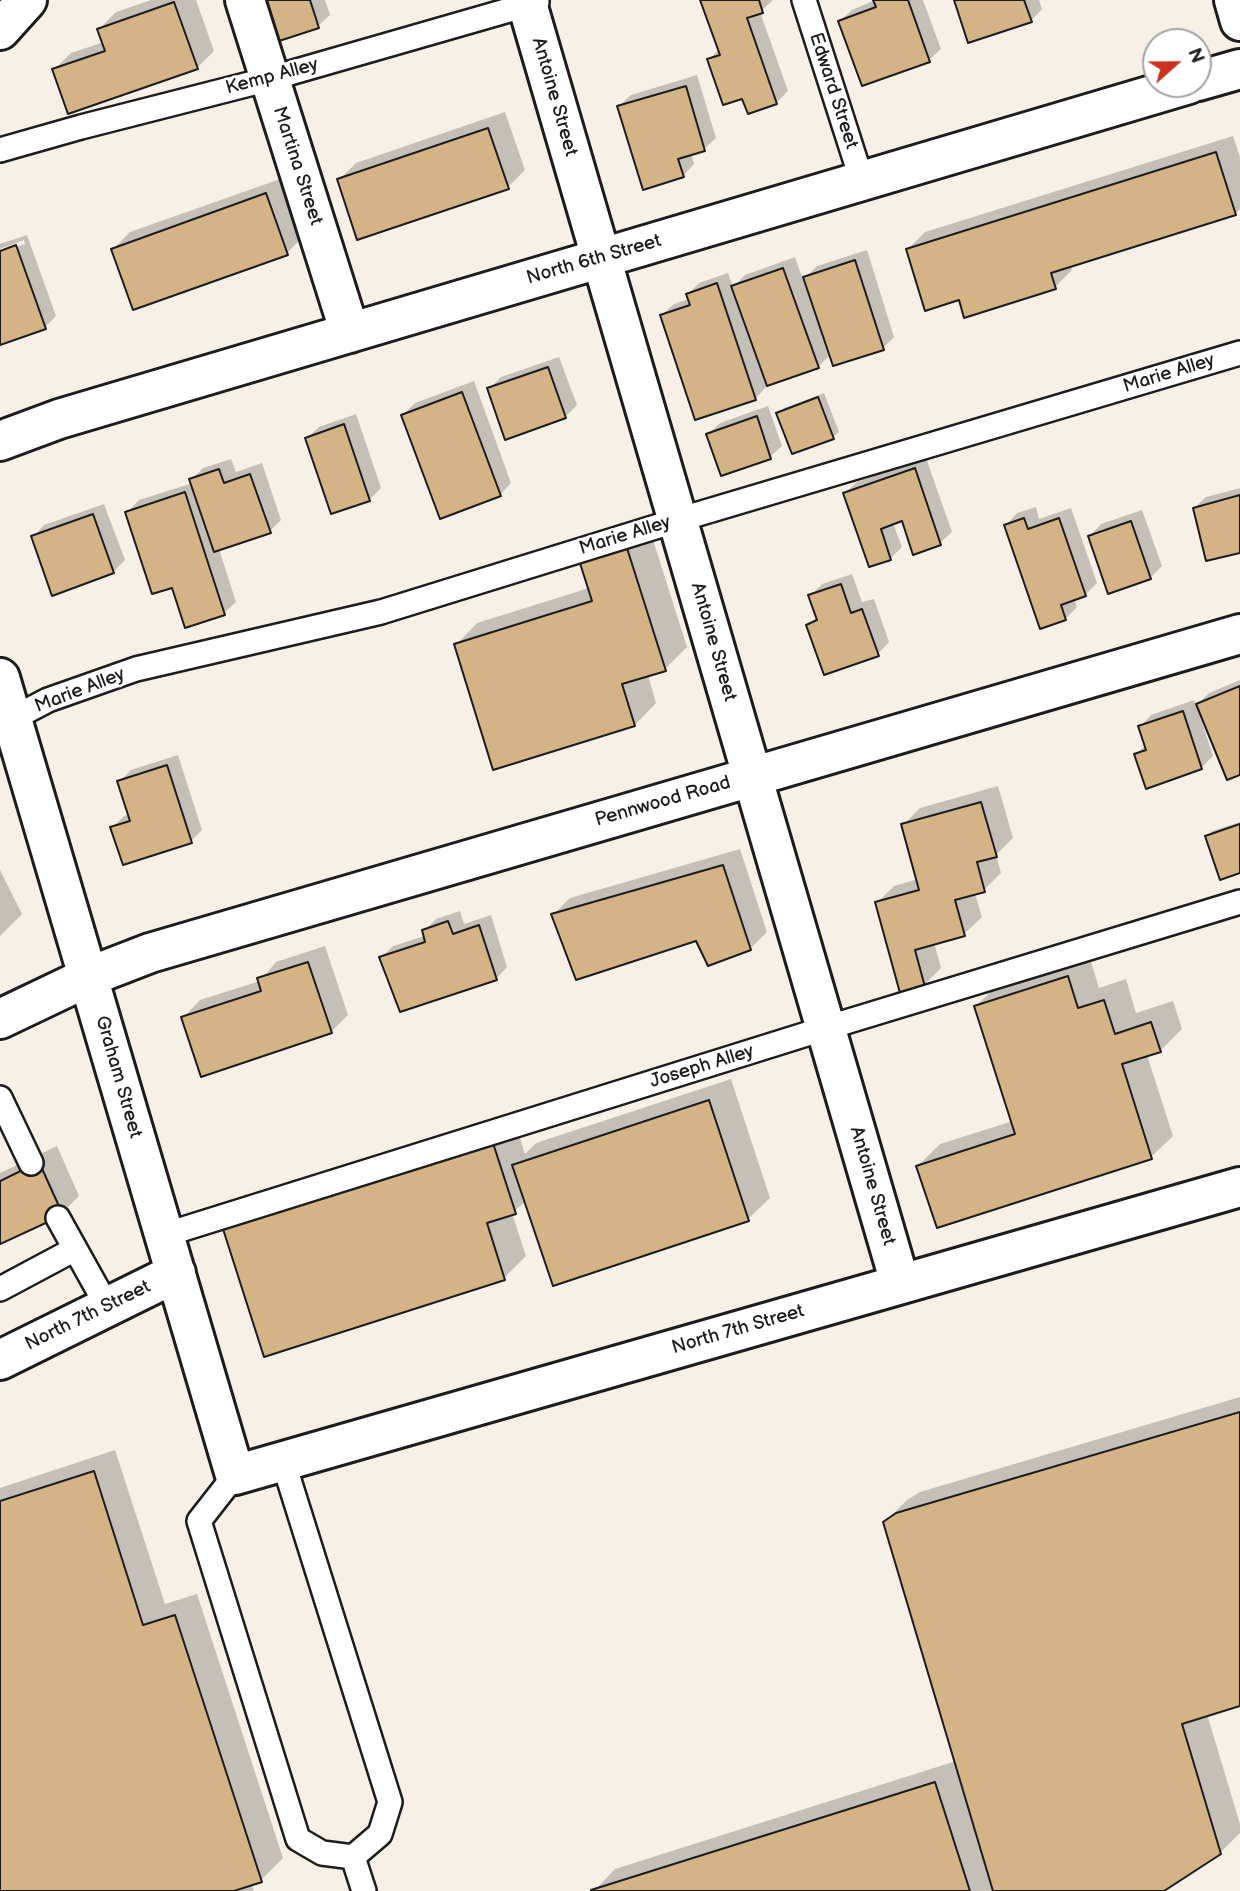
<!DOCTYPE html>
<style>
body{margin:0}
#map{position:relative;width:1240px;height:1891px;overflow:hidden;background:#f6f0e7;font-family:"Balsamiq Sans",sans-serif}
canvas{display:block}
.north{position:absolute;left:1142px;top:28px;width:70px;height:70px;box-sizing:border-box;background:#fff;border:2px solid #a4a4a4;border-radius:50%;rotate:69deg;font-size:19px;font-weight:700;line-height:28px;text-align:center;color:#1c1c1c}
.north::after{content:'';display:block;margin:auto;width:24px;height:32px;background:#c8321e;clip-path:polygon(50% 0,100% 100%,50% 72%,0 100%)}
</style>
<div id="map">
<canvas width="1240" height="1891"></canvas>
<div class="north">N</div>
</div>
<script>
const c = document.querySelector('canvas').getContext('2d');
c.lineJoin = 'round';
function paint(path, color) {
  c.fillStyle = color;
  c.fill(path, 'evenodd');
}
function toPath(rows) {
  const path = new Path2D();
  for (const r of rows) {
    path.moveTo(r[0], r[1]);
    for (let i = 2; i < r.length; i += 2) path.lineTo(r[i], r[i + 1]);
  }
  return path;
}
function stroke(path, color, width, dash) {
  c.strokeStyle = color;
  c.lineWidth = width;
  c.lineCap = dash ? 'butt' : 'round';
  c.setLineDash(dash || []);
  c.stroke(path);
}
function label(font, color, halo, rows, align = 'center') {
  c.font = font + ' "Balsamiq Sans",sans-serif';
  c.lineWidth = 5;
  c.setLineDash([]);
  c.textBaseline = 'middle';
  c.strokeStyle = halo;
  c.fillStyle = color;
  for (const [text, x, y, turn = 0] of rows) {
    c.save();
    c.translate(x, y);
    c.rotate((+turn || 0) * Math.PI / 180);
    c.textAlign = isNaN(turn) ? turn : align;
    if (halo) c.strokeText(text, 0, 0);
    c.fillText(text, 0, 0);
    c.restore();
  }
}
const shadow = toPath([
 [151,0,196,0,214,51,197,68,54,70,71,53,104,42,99,29,116,12],
 [263,0,325,0,330,15,318,26],
 [702,0,773,0,760,12,788,91,776,103,743,97,709,60,719,49],
 [875,0,923,0,941,49,929,60,840,21,852,10],
 [956,0,1039,0,1042,9,1031,21],
 [697,75,716,138,704,149,691,153,694,164,683,176,619,106,631,95],
 [505,112,525,170,508,187,339,180,356,163],
 [1233,136,1240,157,1240,209,1235,214,1070,265,1072,270,1055,287,960,298,908,249,925,232],
 [283,178,304,236,287,253,113,249,130,232],
 [27,235,56,316,45,327,0,343,0,252,25,244,24,240,0,249,0,244],
 [867,250,894,337,883,348,831,354,818,367,766,385,766,387,755,399,662,315,674,304,689,299,688,294,699,283,728,273,733,287,745,275,795,257,803,280,817,266],
 [559,357,577,405,565,417,489,389,501,377],
 [474,381,511,483,500,495,403,415,415,403],
 [824,393,839,432,833,437,793,452,778,413,784,408],
 [768,406,782,446,770,457,722,474,708,434,720,423],
 [356,414,381,488,369,500,307,438,319,427],
 [926,458,952,532,940,543,903,519,893,523,902,547,890,559,845,493,857,482],
 [231,459,236,472,262,463,281,520,270,531,219,549,236,602,224,613,173,586,127,512,139,500,193,483,191,480,203,468],
 [1240,488,1240,551,1194,508,1206,497],
 [104,504,125,560,113,572,33,537,44,525],
 [1036,507,1039,519,1071,508,1097,583,1085,595,1074,598,1077,607,1065,619,1006,525,1017,513],
 [1142,510,1162,566,1150,578,1090,536,1101,524],
 [648,524,687,647,665,669,648,675,656,703,635,725,456,645,477,623,589,588],
 [852,574,862,602,874,599,889,642,878,654,808,625,818,616,810,596,822,584],
 [1240,680,1240,773,1202,715,1200,716,1213,756,1201,768,1136,754,1146,745,1140,727,1151,715,1194,700,1196,706,1209,693],
 [178,755,202,830,191,841,112,828,124,816,130,814,119,782,131,770],
 [998,786,1013,838,996,855,1001,873,984,890,975,894,982,917,964,934,934,942,941,968,924,985,877,903,894,886,918,879,903,825,920,808],
 [1240,822,1240,871,1207,837,1212,831],
 [740,849,767,932,750,949,553,915,570,898],
 [0,870,22,914,0,936],
 [460,911,464,924,491,915,507,967,496,979,381,958,393,946,425,936,424,931,436,919],
 [325,946,348,1015,331,1032,183,1018,200,1000,260,981,276,962],
 [1089,955,1099,988,1126,979,1136,1013,1173,1001,1182,1029,1160,1051,1147,1055,1173,1136,1151,1157,918,1166,940,1144,1013,1121,976,1006,998,985],
 [731,1079,770,1198,748,1219,526,1201,512,1213,526,1256,504,1278,225,1230,247,1208,515,1122,525,1154,536,1143],
 [57,1146,79,1196,62,1213,0,1242,0,1173],
 [1240,1397,1240,1704,1207,1714,1240,1824,1240,1833,1220,1853,1161,1891,594,1891,615,1869,956,1761,885,1522,907,1500,920,1492],
 [115,1450,165,1604,197,1594,283,1858,261,1880,251,1883,254,1891,0,1891,0,1488]
]);
const building = toPath([
 [261,0,310,0,319,28,276,42,261,0],
 [700,0,759,0,763,13,747,18,777,104,748,114,742,99,723,105,707,59,720,55,700,0],
 [873,0,908,0,930,62,862,86,838,21,876,7,873,0],
 [954,0,1024,0,1032,22,968,43,954,0],
 [174,2,198,69,68,114,52,69,105,51,97,29,174,2],
 [686,86,705,151,678,159,684,177,643,190,617,106,686,86],
 [488,128,509,189,357,240,337,179,488,128],
 [1216,152,1236,215,1051,273,1056,289,964,318,959,300,925,311,906,249,1216,152],
 [266,193,288,255,133,310,111,249,266,193],
 [16,245,46,329,0,345,0,251,16,245],
 [855,260,884,350,833,366,803,277,855,260],
 [783,268,819,368,767,386,731,286,783,268],
 [717,283,756,400,695,420,660,315,690,305,686,294,717,283],
 [548,367,566,418,505,440,487,388,548,367],
 [462,392,501,496,440,519,401,415,462,392],
 [818,397,834,439,792,454,776,413,818,397],
 [757,416,771,459,721,476,706,434,757,416],
 [344,424,370,501,331,514,305,438,344,424],
 [915,468,941,545,913,555,902,521,881,529,891,560,869,567,843,493,915,468],
 [219,469,224,483,250,474,271,533,214,552,189,479,219,469],
 [185,492,225,615,185,628,172,588,152,594,125,512,185,492],
 [1240,495,1240,553,1206,561,1193,508,1240,495],
 [93,514,114,573,52,596,31,536,93,514],
 [1024,518,1028,529,1059,518,1086,596,1061,605,1066,620,1040,629,1004,525,1024,518],
 [1131,521,1151,579,1108,594,1088,536,1131,521],
 [626,545,666,671,622,684,635,726,493,770,454,644,592,601,579,560,626,545],
 [841,584,851,613,862,609,879,656,824,675,806,625,817,620,808,595,841,584],
 [1240,686,1240,775,1227,780,1196,704,1240,686],
 [1183,711,1202,769,1146,789,1134,754,1146,750,1138,726,1183,711],
 [167,765,192,843,123,865,110,827,130,821,117,781,167,765],
 [981,802,997,857,977,862,985,892,955,900,965,936,915,950,925,987,900,993,875,902,919,890,901,824,981,802],
 [1240,824,1240,873,1220,880,1205,836,1240,824],
 [723,865,751,950,708,966,696,941,576,980,551,914,723,865],
 [448,921,453,934,479,925,497,980,400,1012,379,957,425,942,422,930,448,921],
 [308,962,332,1033,201,1077,181,1017,261,991,257,978,308,962],
 [1068,976,1078,1008,1104,1000,1115,1034,1151,1022,1161,1052,1122,1064,1152,1159,937,1228,916,1166,1015,1134,974,1006,1068,976],
 [709,1100,749,1221,553,1286,512,1165,709,1100],
 [493,1143,516,1214,487,1223,505,1280,264,1357,223,1229,493,1143],
 [39,1162,63,1215,0,1244,0,1181,39,1162],
 [1240,1412,1240,1706,1182,1724,1221,1854,1164,1891,993,1891,883,1522,896,1513,1240,1412],
 [94,1471,143,1625,175,1615,262,1882,234,1891,0,1891,0,1501,94,1471],
 [935,1782,970,1891,592,1891,591,1890,935,1782]
]);
const service = toPath([
 [804,0,862,181],
 [0,150,81,127,269,79,537,2],
 [4,723,48,700,136,669,381,612,678,520,1240,353],
 [0,1098,31,1163],
 [58,1218,107,1306],
 [164,1235,826,1028,1240,902],
 [0,1289,75,1249],
 [235,1475,199,1521,298,1839,322,1853,353,1857,380,1834,390,1802,283,1461],
 [353,1857,364,1891]
]);
const minor = toPath([
 [245,0,350,333],
 [526,0,900,1283],
 [1234,0,1240,21],
 [1198,81,1240,69],
 [0,441,59,419,1189,84],
 [0,678,235,1475,1240,1187],
 [0,1019,88,977,150,953,1240,634],
 [0,1360,176,1273]
]);
const tertiary = toPath([
 [0,30,27,0]
]);
const streetNames = [
 ["Kemp Alley",272,77,-15],
 ["Edward Street",833,91,72],
 ["Antoine Street",554,97,74],
 ["Martina Street",297,166,72],
 ["North 6th Street",594,260,-16],
 ["Marie Alley",1169,374,-17],
 ["Marie Alley",625,536,-17],
 ["Antoine Street",713,642,74],
 ["Marie Alley",80,691,-21],
 ["Pennwood Road",663,802,-16],
 ["Joseph Alley",702,1067,-17],
 ["Graham Street",118,1077,74],
 ["Antoine Street",872,1186,74],
 ["North 7th Street",88,1316,-26],
 ["North 7th Street",738,1330,-16]
];
paint(shadow, '#0003');
paint(building, '#d4b487');
stroke(building, '#1c1c1c', 2);
stroke(service, '#1c1c1c', 28);
stroke(minor, '#1c1c1c', 44);
stroke(tertiary, '#1c1c1c', 44);
stroke(service, '#fff', 23);
stroke(minor, '#fff', 38);
stroke(tertiary, '#fff', 38);
label('19px', '#1c1c1c', '#fff', streetNames);
</script>
